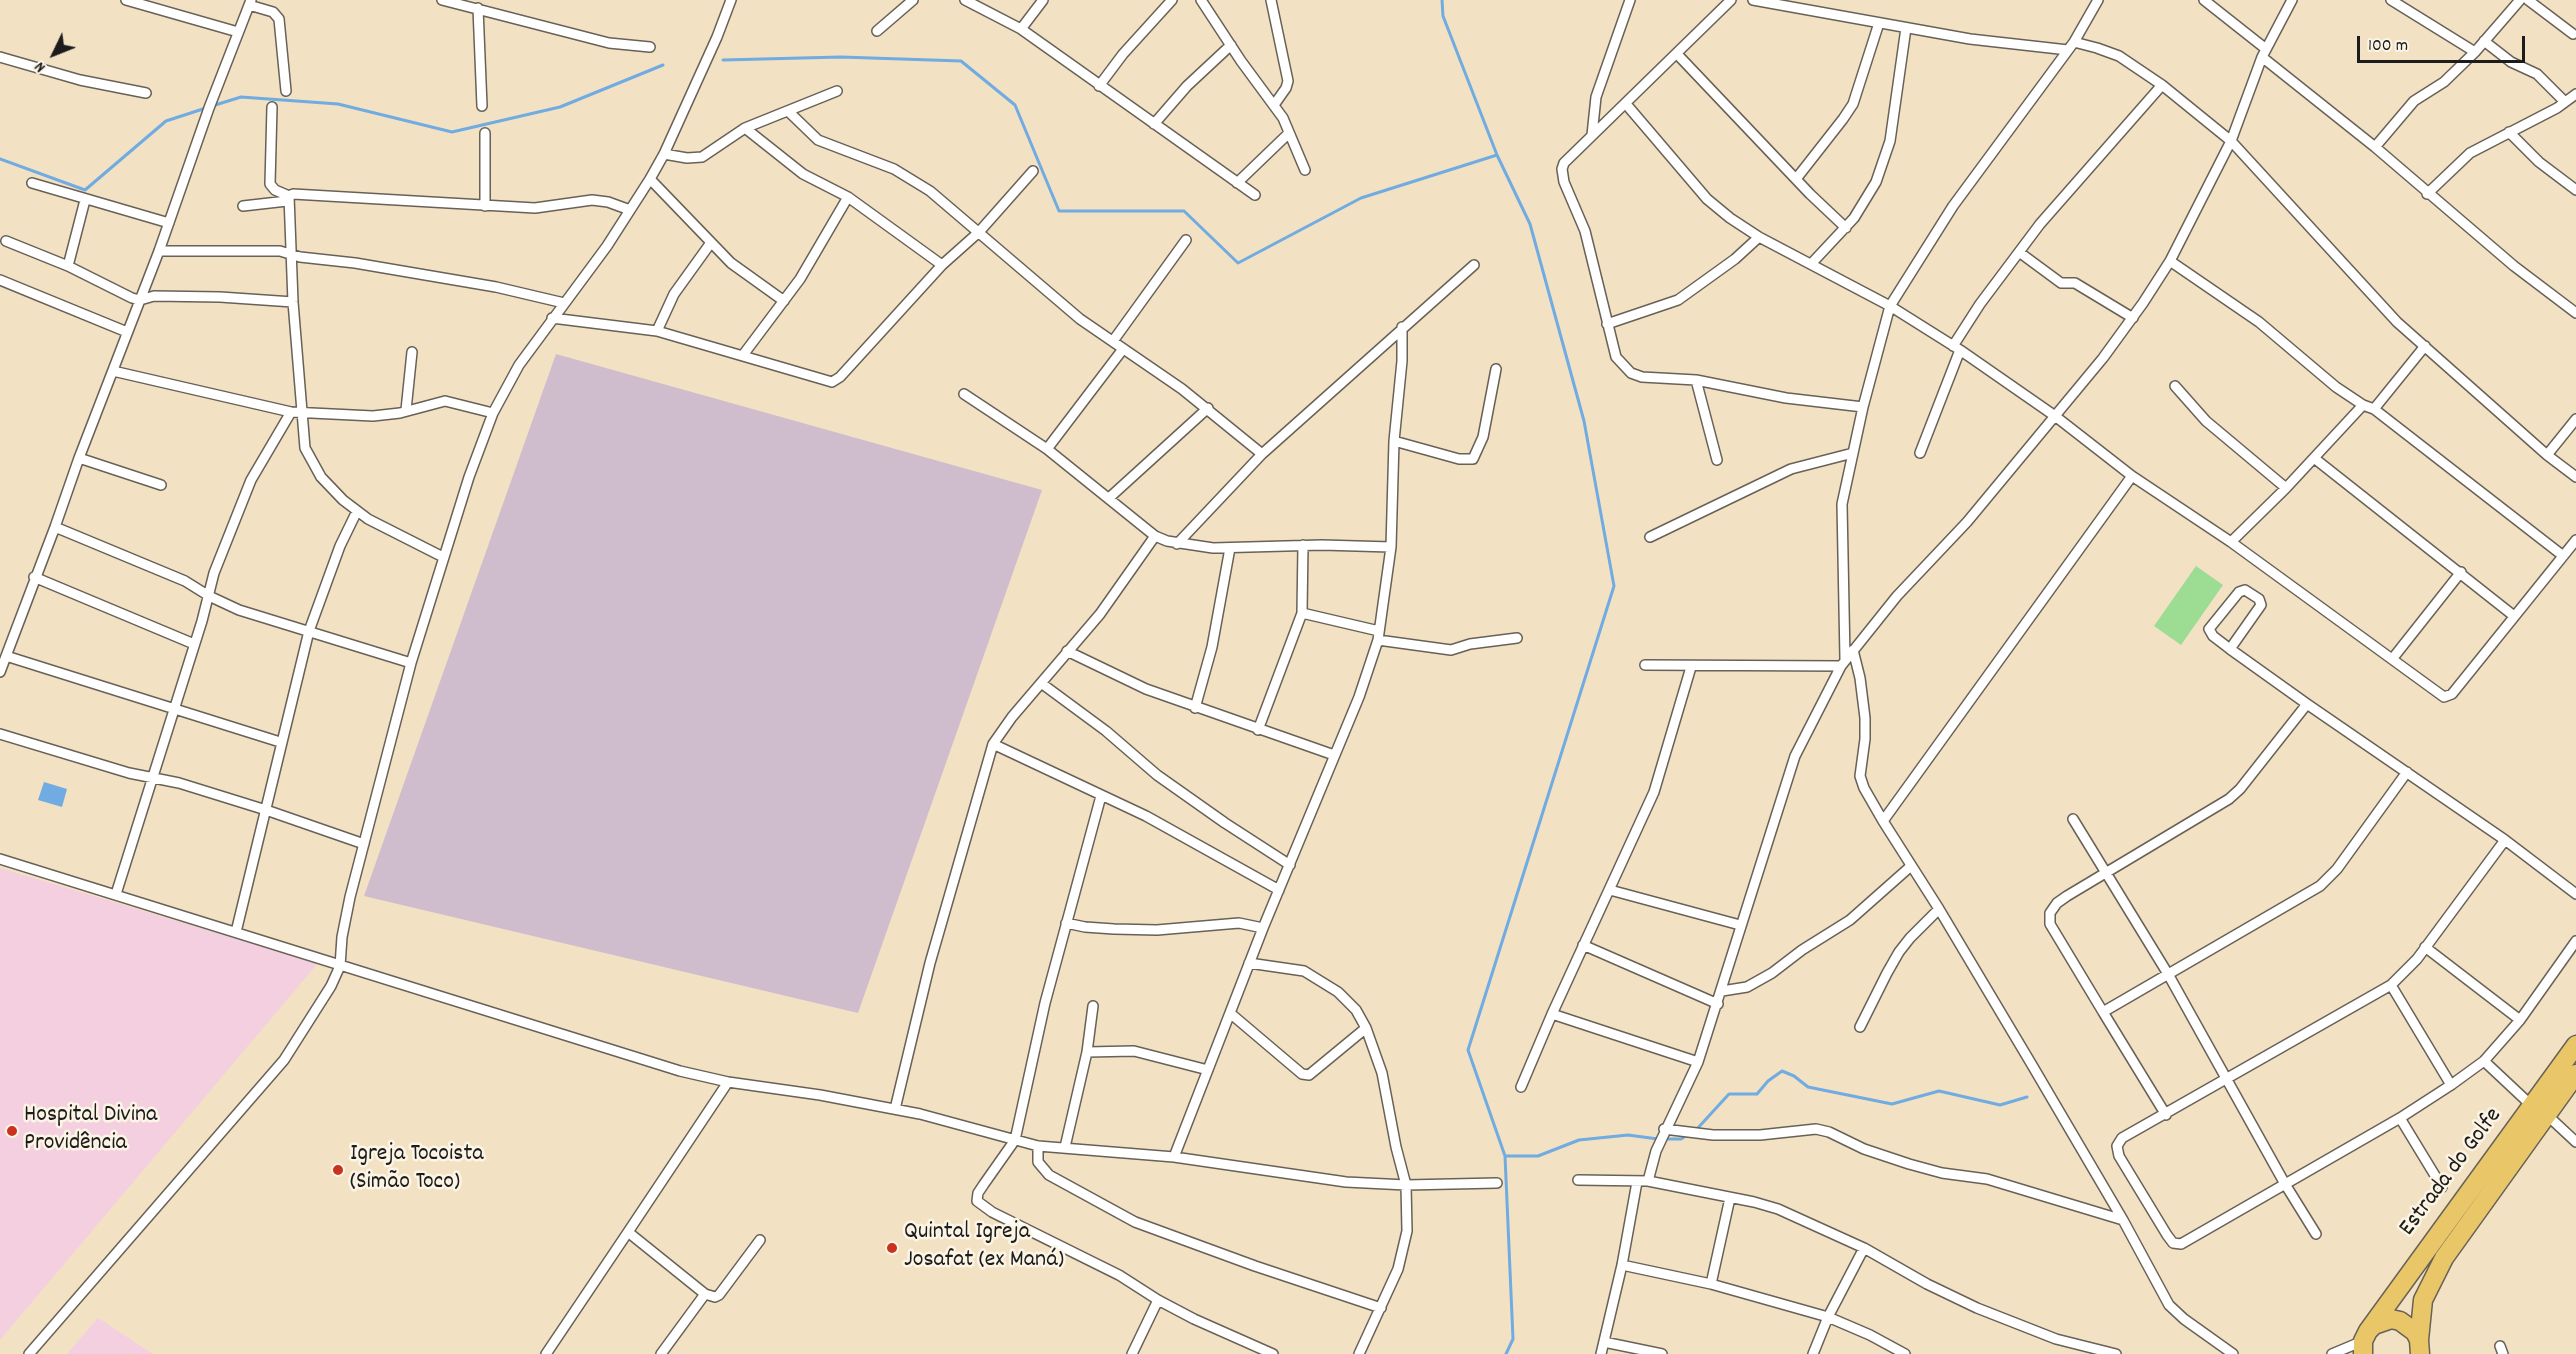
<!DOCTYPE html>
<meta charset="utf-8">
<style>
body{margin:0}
#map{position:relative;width:2576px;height:1354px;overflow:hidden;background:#f3e1c4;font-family:Dekko,sans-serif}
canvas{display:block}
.north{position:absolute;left:24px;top:24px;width:60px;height:60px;-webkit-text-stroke:4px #fcf5e5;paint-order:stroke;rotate:227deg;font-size:16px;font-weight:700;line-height:24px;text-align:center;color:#1c1c1c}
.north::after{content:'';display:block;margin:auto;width:21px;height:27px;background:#1c1c1c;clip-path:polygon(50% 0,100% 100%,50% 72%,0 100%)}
.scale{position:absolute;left:2357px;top:36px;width:168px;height:27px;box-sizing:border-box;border:3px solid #1c1c1c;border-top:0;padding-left:8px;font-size:18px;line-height:21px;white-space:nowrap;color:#1c1c1c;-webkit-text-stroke:4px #fcf5e5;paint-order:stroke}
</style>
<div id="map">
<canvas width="2576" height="1354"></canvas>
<div class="north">N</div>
<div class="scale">100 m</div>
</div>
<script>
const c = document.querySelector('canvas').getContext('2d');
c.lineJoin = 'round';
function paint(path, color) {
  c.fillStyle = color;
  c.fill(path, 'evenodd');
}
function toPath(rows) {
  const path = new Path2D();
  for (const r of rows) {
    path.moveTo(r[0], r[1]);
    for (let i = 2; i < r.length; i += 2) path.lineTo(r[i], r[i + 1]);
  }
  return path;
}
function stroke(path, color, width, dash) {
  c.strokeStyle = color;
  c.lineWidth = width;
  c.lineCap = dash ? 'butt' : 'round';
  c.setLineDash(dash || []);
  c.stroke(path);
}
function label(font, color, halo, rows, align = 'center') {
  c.font = font + ' Dekko,sans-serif';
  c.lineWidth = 5;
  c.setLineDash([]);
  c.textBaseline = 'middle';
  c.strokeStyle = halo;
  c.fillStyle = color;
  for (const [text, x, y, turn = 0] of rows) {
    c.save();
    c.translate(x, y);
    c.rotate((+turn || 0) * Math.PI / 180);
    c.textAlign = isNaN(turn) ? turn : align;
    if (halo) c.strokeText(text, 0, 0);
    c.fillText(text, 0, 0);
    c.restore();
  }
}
const built = toPath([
 [0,868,318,963,0,1340],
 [98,1318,153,1354,67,1354]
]);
const industrial = toPath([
 [556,354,1042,490,858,1013,364,896]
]);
const green = toPath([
 [2196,566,2223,585,2181,645,2154,626]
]);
const water = toPath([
 [44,782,67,789,62,807,38,800]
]);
const stream = toPath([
 [723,60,841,57,961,61,1015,105,1059,211,1184,211,1238,263,1361,198,1497,155,1443,16,1442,0],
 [212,106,241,97,338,104,452,132,560,107,663,65],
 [1497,155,1530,224,1584,421,1614,586,1468,1050,1505,1156,1513,1339,1506,1354],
 [0,159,85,190,166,121,206,108],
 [1696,1130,1729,1094,1757,1094,1768,1081,1782,1071,1794,1076,1808,1087,1892,1104,1939,1091,2000,1105,2027,1097],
 [1665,1139,1681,1139,1687,1135],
 [1505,1156,1538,1156,1579,1140,1628,1135,1658,1139]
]);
const street = toPath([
 [126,0,238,32],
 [442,0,609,43,650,47],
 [965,0,1021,29,1255,195],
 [1201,0,1241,61,1283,118,1305,170],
 [1271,0,1288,81,1286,88,1274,105],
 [1731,0,1564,163,1562,169,1564,182,1585,231,1616,357,1631,373,1642,377,1696,380,1786,398,1863,407],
 [1753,0,1970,39,2068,50],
 [2204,0,2266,49],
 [2391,0,2475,52,2520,0],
 [2528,0,2573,34],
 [249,5,273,12,279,19,286,91],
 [478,8,482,106],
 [1021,29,1043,0],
 [877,31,913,0],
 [2484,41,2511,62,2537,74,2565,102],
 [2074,42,2097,48,2119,56,2162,85,2231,141,2397,322,2547,455,2576,477],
 [1677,54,1810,194,1846,228],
 [0,57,80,80,146,93],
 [2262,57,2375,147,2514,266,2576,313],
 [1099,86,1123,54,1172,0],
 [1626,104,1707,199,1730,218,1759,237,1890,306,1960,350,2055,416,2132,476,2231,542,2444,697,2452,694,2576,540],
 [272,107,270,184,275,190,289,196,293,194,535,208,592,200,608,202,630,210],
 [789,112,818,140,894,169,930,191,1080,319,1182,389,1262,454],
 [1154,124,1187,86,1231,45],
 [745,128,803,174,848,197,942,265],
 [2509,132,2539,162,2576,190],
 [1592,135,1596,97,1630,0],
 [2375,147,2414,101,2444,82,2475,52],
 [664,154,687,158,702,157,745,128,837,91],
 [650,179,731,263,784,301],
 [1796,179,1843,119,1853,104,1879,23],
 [32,183,169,223],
 [1237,183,1289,133],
 [2427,194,2470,153,2557,108,2576,94],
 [289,196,293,302,305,448,321,477,343,500,368,519,443,557],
 [243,206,287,201],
 [485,206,485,133],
 [6,241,68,266,132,298,140,300,154,296,220,297,293,302],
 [159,251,280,251,300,257,355,263,496,287,564,303],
 [2019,252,2061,283,2075,283,2133,318],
 [2170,261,2259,322,2336,387,2363,405,2374,409,2562,555],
 [1811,264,1854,218,1876,182,1890,141,1906,28],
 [68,266,85,200],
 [0,280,127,332],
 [552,318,657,331,832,382,840,377,942,265,979,232,1033,171],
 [1607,324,1678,300,1735,259,1759,237],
 [657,331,674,294,710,244],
 [1113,341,1186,240],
 [1953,346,1980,304,2040,224,2162,85],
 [743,355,800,279,848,197],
 [113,371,291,412,373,416,400,413,445,401,493,413],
 [1696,380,1717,460],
 [2175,386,2206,421,2286,488],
 [964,394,1047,449,1155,536,1167,541,1213,548,1322,545,1391,547],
 [2374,409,2425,346],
 [406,410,412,352],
 [1394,441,1459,459,1473,459,1483,437,1496,369],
 [1047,449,1123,349],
 [1920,453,1960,350],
 [2547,455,2576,419],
 [79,458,161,485],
 [2314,458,2514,616],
 [2132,476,1883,821,1939,909,2032,1065,2123,1220,2169,1305,2184,1319,2233,1354],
 [1109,498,1208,408],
 [55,527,185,581,209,596,239,610,411,663],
 [1650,537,1791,469,1853,453],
 [2231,542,2286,488,2363,405],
 [1177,544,1262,454,1474,265],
 [34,577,194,644],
 [1302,613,1379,631],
 [1378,640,1451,650,1470,644,1517,638],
 [2230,649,2261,605,2259,599,2245,590,2239,592,2209,629,2213,636,2230,649,2307,704,2505,840,2576,894],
 [1853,650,1860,678,1865,718,1865,739,1860,776,1864,788,1883,821],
 [1067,651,1146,689,1334,755],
 [6,656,280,742],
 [2393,658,2461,572],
 [1845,659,1842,504,1863,407,1890,306,1953,206,2074,42,2098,0],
 [1645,665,1841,666],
 [0,672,55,527,79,458,159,251,209,108,251,0],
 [1041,683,1106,731,1157,775,1225,823,1290,865],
 [1195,708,1212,647,1230,548],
 [1258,730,1302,613,1303,545],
 [0,734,129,773,179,783,266,810,364,844],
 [993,744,1146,816,1279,890],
 [1101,796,1045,1003,1015,1140,984,1184,978,1193,977,1201,992,1212,1119,1275,1158,1300,1194,1319,1273,1354],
 [2073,819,2168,974,2285,1184,2316,1234],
 [2505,840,2417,959,2391,985,2122,1138,2117,1146,2119,1156,2167,1235,2173,1243,2181,1244,2400,1118,2451,1085,2484,1061,2520,1020,2576,941],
 [0,859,680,1071,728,1082,820,1095,920,1114,1038,1146,1174,1157,1346,1182,1406,1185,1497,1183],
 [1610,890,1740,925],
 [116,894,202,621,214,573,251,480,291,412],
 [1066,923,1085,927,1114,929,1157,930,1239,923,1263,928],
 [236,932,309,631,340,546,357,511],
 [1583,945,1718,1004],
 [2425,947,2520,1020],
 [1249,963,1304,971,1338,992,1356,1010,1366,1028,1382,1073,1396,1147,1406,1185,1407,1231,1398,1269,1359,1354],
 [2391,985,2451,1085],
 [1722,991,1747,987,1772,973,1802,950,1850,920,1911,866],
 [2103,1012,2050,924,2050,913,2057,903,2067,896,2229,799,2240,789,2307,704],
 [1230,1013,1302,1074,1309,1075,1366,1028],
 [1552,1014,1698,1062],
 [1860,1027,1887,973,1899,952,1910,938,1939,909],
 [1087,1052,1134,1051,1208,1070],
 [2484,1061,2532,1106],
 [728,1082,628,1232,705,1294,715,1297,719,1295,760,1240],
 [1521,1087,1552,1014,1654,792,1691,667],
 [895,1109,930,963,993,744,1012,717,1100,614,1155,536],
 [2166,1115,2103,1012,2320,886,2337,869,2407,772],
 [2547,1115,2576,1142],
 [2400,1118,2442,1187],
 [1664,1129,1713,1135,1760,1135,1816,1129,1829,1132,1864,1149,1909,1164,1942,1173,1987,1179,2123,1220],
 [1038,1146,1038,1162,1049,1175,1135,1222,1255,1266,1381,1308],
 [1065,1147,1087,1052,1093,1006],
 [1174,1157,1263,928,1359,697,1378,640,1391,547,1394,441,1402,361,1402,327],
 [1578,1180,1648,1181,1754,1202,1778,1209,1864,1248,1927,1284,1977,1308,2056,1339,2116,1354],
 [1648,1181,1656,1151,1698,1062,1795,756,1841,666,1897,596,1967,522,2103,358,2143,303,2170,261,2231,141,2262,57,2292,0],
 [1622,1265,1711,1284,1828,1317,1870,1335,1905,1354],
 [1711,1284,1730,1198],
 [1604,1342,1662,1354],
 [2500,1346,2503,1354],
 [29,1354,284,1060,331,986,340,966,342,937,350,897,411,663,469,477,493,413,519,365,607,246,650,179,664,154,717,37,731,0],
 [546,1354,628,1232],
 [661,1354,705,1294],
 [1132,1354,1158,1300],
 [1601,1354,1622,1265,1637,1182],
 [1813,1354,1828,1317,1864,1248],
 [2332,1354,2363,1341]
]);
const highway = toPath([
 [2368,1331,2576,1045],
 [2419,1340,2423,1300,2444,1258,2576,1074],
 [2363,1354,2363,1341,2368,1331,2374,1325,2391,1319,2400,1321,2415,1332,2419,1340,2420,1354]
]);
const markers = [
 [12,1131,6,"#c8321e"],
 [338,1170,6,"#c8321e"],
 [892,1248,6,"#c8321e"]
];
const poiNames = [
 ["Hospital Divina",24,1117],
 ["Providência",24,1145],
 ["Igreja Tocoista",350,1156],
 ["(Simão Toco)",350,1184],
 ["Quintal Igreja",904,1234],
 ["Josafat (ex Maná)",904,1262]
];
const streetNames = [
 ["Estrada do Golfe",2452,1173,-53]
];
paint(built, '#f3cfdf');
paint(industrial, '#cfbdce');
paint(green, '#9cdc93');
paint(water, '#70abe1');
stroke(stream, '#70abe1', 3);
stroke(street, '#676157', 12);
stroke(highway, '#676157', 21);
stroke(street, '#fff', 9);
stroke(highway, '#e9c769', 18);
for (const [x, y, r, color] of markers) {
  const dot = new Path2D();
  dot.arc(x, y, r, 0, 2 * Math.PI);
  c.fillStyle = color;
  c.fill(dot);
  stroke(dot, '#fcf5e5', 2);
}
label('24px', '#1c1c1c', '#fcf5e5', poiNames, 'left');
label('24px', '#1c1c1c', '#fcf5e5', streetNames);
</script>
